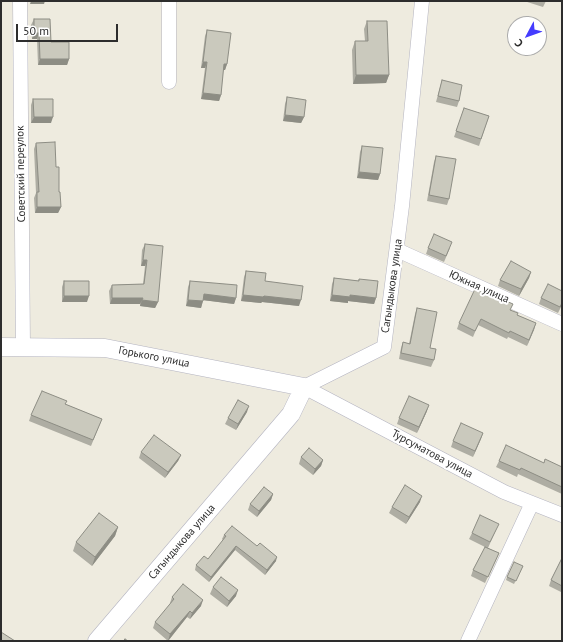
<!DOCTYPE html>
<meta charset="utf-8">
<style>
body{margin:0}
#map{position:relative;width:563px;height:642px;overflow:hidden;background:#eeebdf;font-family:"PT Sans",sans-serif}
canvas{display:block}
.frame{position:absolute;inset:0;border:2px solid #2d2d2d;pointer-events:none}
.north{position:absolute;left:507px;top:16px;width:40px;height:40px;box-sizing:border-box;background:#fff;border:1px solid #ababab;border-radius:50%;rotate:229deg;font-size:11px;font-weight:700;line-height:16px;text-align:center;color:#2d2d2d}
.north::after{content:'';display:block;margin:auto;width:14px;height:18px;background:#443cfe;clip-path:polygon(50% 0,100% 100%,50% 72%,0 100%)}
.scale{position:absolute;left:16px;top:24px;width:102px;height:18px;box-sizing:border-box;border:2px solid #2d2d2d;border-top:0;padding-left:5px;font-size:12px;line-height:14px;white-space:nowrap;color:#2d2d2d;-webkit-text-stroke:3px #fff;paint-order:stroke}
</style>
<div id="map">
<canvas width="563" height="642"></canvas>
<div class="frame"></div>
<div class="north">С</div>
<div class="scale">50 m</div>
</div>
<script>
const c = document.querySelector('canvas').getContext('2d');
c.lineJoin = 'round';
function toPath(rows) {
  const path = new Path2D();
  for (const r of rows) {
    path.moveTo(r[0], r[1]);
    for (let i = 2; i < r.length; i += 2) path.lineTo(r[i], r[i + 1]);
  }
  return path;
}
function stroke(path, color, width, dash) {
  c.strokeStyle = color;
  c.lineWidth = width;
  c.lineCap = dash ? 'butt' : 'round';
  c.setLineDash(dash || []);
  c.stroke(path);
}
function paint(path, color) {
  c.fillStyle = color;
  c.fill(path, 'evenodd');
}
function label(font, color, halo, rows, align = 'center') {
  c.font = font + ' "PT Sans",sans-serif';
  c.lineWidth = 4;
  c.setLineDash([]);
  c.textBaseline = 'middle';
  c.strokeStyle = halo;
  c.fillStyle = color;
  for (const [text, x, y, turn = 0] of rows) {
    c.save();
    c.translate(x, y);
    c.rotate((+turn || 0) * Math.PI / 180);
    c.textAlign = isNaN(turn) ? turn : align;
    if (halo) c.strokeText(text, 0, 0);
    c.fillText(text, 0, 0);
    c.restore();
  }
}
const minor = toPath([
 [20,1,23,347],
 [169,1,169,82],
 [397,250,562,324],
 [304,387,384,347,402,206,422,1],
 [304,387,504,492,562,515],
 [468,641,532,503]
]);
const tertiary = toPath([
 [1,347,105,348,304,387,291,414,97,641]
]);
const wall = toPath([
 [524,1,546,1,543,7],
 [34,19,51,42,69,59,67,65,38,65,37,39,32,39,31,25],
 [367,21,389,75,386,83,353,84,352,50,355,41,365,41,364,29],
 [207,30,227,64,225,70,223,70,221,95,219,101,201,99,205,68,201,68,205,36],
 [442,80,459,101,457,107,436,102,440,87],
 [287,97,304,117,301,123,283,121,285,104],
 [33,99,51,123,31,123,31,105],
 [464,108,489,116,479,146,454,137],
 [36,143,56,167,61,207,58,213,35,213,34,198,36,193,34,149],
 [362,146,380,174,378,180,357,178,360,152],
 [436,156,449,199,447,205,427,201,434,162],
 [145,244,158,302,155,308,140,306,140,304,110,304,109,291,112,285,143,284,145,266,141,266,142,250],
 [428,248,450,248,444,262,426,254],
 [246,271,265,281,299,306,262,302,261,303,241,301,244,277],
 [531,272,529,278,519,296,498,286,500,280],
 [334,278,358,281,359,279,376,298,374,304,348,301,348,303,330,301,332,284],
 [64,281,87,302,62,302,62,287],
 [190,281,236,298,234,304,203,300,201,308,186,306,188,287],
 [562,291,562,305,558,313,539,304,541,298],
 [417,308,434,360,431,367,399,359,401,348,403,342,409,344,415,314],
 [511,310,517,315,536,323,527,346,508,337,507,339,478,325,473,337,457,329,459,323],
 [65,404,102,419,91,446,29,421,31,415],
 [427,411,417,433,397,424,399,418],
 [247,412,236,430,225,424,228,418],
 [483,433,473,457,451,447,453,441],
 [141,452,181,455,178,461,165,478,139,458],
 [301,457,323,460,321,466,313,475,299,464],
 [499,461,544,463,562,467,562,494,518,474,517,477,496,467],
 [273,494,271,500,257,517,248,510,250,504],
 [420,502,406,524,389,513,392,507],
 [118,527,115,536,92,566,73,551,76,542],
 [496,530,488,548,499,553,485,583,471,576,473,570,485,547,469,539,472,533],
 [224,535,276,561,265,575,235,550,209,582,195,570,196,565,208,559,223,540,222,539],
 [562,558,562,590,561,592,549,586,551,580],
 [523,566,514,584,506,580,507,577],
 [213,587,236,596,227,607,210,594],
 [172,597,201,606,190,619,187,617,168,641,153,628,155,622,171,604,170,603]
]);
const shadedWall = toPath([
 [31,1,45,1,44,4,30,4],
 [34,33,39,33,37,39,32,39],
 [40,59,69,59,67,65,38,65],
 [203,62,207,62,205,68,201,68],
 [224,64,227,64,225,70,222,70],
 [356,75,389,75,386,83,353,84],
 [203,93,221,95,219,101,201,99],
 [285,115,304,117,301,123,283,121],
 [34,117,53,117,51,123,31,123],
 [359,172,380,174,378,180,357,178],
 [37,207,61,207,58,213,35,213],
 [143,260,147,260,145,266,141,266],
 [531,272,529,278,519,296,521,289],
 [204,294,236,298,234,304,202,300],
 [243,295,264,296,301,300,299,306,262,302,261,303,241,301],
 [332,295,350,295,376,298,374,304,348,301,348,303,330,301],
 [64,296,89,296,87,302,62,302],
 [112,298,143,298,140,304,110,304],
 [142,300,158,302,155,308,140,306],
 [188,300,203,301,201,308,186,306],
 [536,323,534,330,527,346,529,340],
 [429,405,427,411,417,433,419,427],
 [249,406,247,412,236,430,238,424],
 [483,433,481,439,473,457,475,451],
 [181,455,178,461,165,478,168,472],
 [323,460,321,466,313,475,315,469],
 [273,494,271,500,257,517,259,511],
 [422,496,420,502,406,524,409,517],
 [118,527,115,536,92,566,95,557],
 [236,546,235,550,209,582,211,577],
 [277,557,276,561,265,575,267,570],
 [238,590,236,596,227,607,229,601],
 [203,600,201,606,190,619,192,613],
 [190,611,187,617,168,641,170,634]
]);
const building = toPath([
 [34,19,50,19,51,42,69,42,69,59,40,59,39,33,34,33,34,19],
 [367,21,387,21,389,75,356,75,355,41,368,41,367,21],
 [207,30,231,33,227,64,224,64,221,95,203,93,207,62,203,62,207,30],
 [442,80,462,85,459,101,438,96,442,80],
 [287,97,306,100,304,117,285,115,287,97],
 [33,99,53,99,53,117,34,117,33,99],
 [464,108,489,116,481,139,456,131,464,108],
 [55,142,56,167,59,167,59,192,60,192,61,207,37,207,37,192,39,192,36,143,55,142],
 [362,146,383,148,380,174,359,172,362,146],
 [436,156,456,159,449,199,429,195,436,156],
 [434,234,452,242,446,256,428,248,434,234],
 [145,244,163,246,158,302,142,300,143,298,112,298,112,285,144,284,147,260,143,260,145,244],
 [511,261,531,272,521,289,500,280,511,261],
 [246,271,266,273,265,281,303,286,301,300,264,296,263,297,243,295,246,271],
 [334,278,359,281,359,279,378,281,376,298,350,295,350,297,332,295,334,278],
 [64,281,89,281,89,296,64,296,64,281],
 [190,281,237,285,236,298,204,294,203,301,188,300,190,281],
 [548,284,562,291,562,303,560,307,541,298,548,284],
 [475,289,491,297,492,295,513,304,510,310,518,313,517,315,536,323,529,340,510,331,509,333,481,319,475,331,459,323,475,289],
 [417,308,437,312,430,348,436,349,434,360,401,353,403,342,410,344,417,308],
 [42,391,67,401,65,404,102,419,93,440,31,415,42,391],
 [409,396,429,405,419,427,399,418,409,396],
 [238,400,249,406,238,424,228,418,238,400],
 [461,423,483,433,475,451,453,441,461,423],
 [154,435,181,455,168,472,141,452,154,435],
 [506,445,544,463,545,459,562,467,562,487,521,468,520,470,499,461,506,445],
 [309,448,323,460,315,469,301,457,309,448],
 [405,485,422,496,409,517,392,507,405,485],
 [264,487,273,494,259,511,250,504,264,487],
 [99,513,118,527,95,557,76,542,99,513],
 [480,515,499,524,490,542,472,533,480,515],
 [232,526,257,546,260,543,277,557,267,570,236,546,211,577,196,565,204,556,208,559,226,536,224,535,232,526],
 [485,547,499,553,488,577,473,570,485,547],
 [562,558,562,586,551,580,562,558],
 [514,562,523,566,516,581,507,577,514,562],
 [221,577,238,590,229,601,213,587,221,577],
 [183,584,203,600,192,613,190,611,170,634,155,622,174,599,172,597,183,584],
 [1,632,15,641,1,641,1,632],
 [125,639,128,641,123,641,125,639]
]);
const streetNames = [
 ["Советский переулок",21,174,-91],
 ["Сагындыкова улица",392,286,-82],
 ["Южная улица",479,287,24],
 ["Горького улица",154,357,11],
 ["Турсуматова улица",432,454,28],
 ["Сагындыкова улица",182,542,-49]
];
stroke(minor, '#b3b3c0', 15);
stroke(tertiary, '#b3b3c0', 19);
stroke(minor, '#fff', 14);
stroke(tertiary, '#fff', 18);
paint(wall, '#aeada3');
paint(shadedWall, '#8d8d84');
paint(building, '#cac9bd');
stroke(building, '#8d8d84', 1);
label('11px', '#2d2d2d', '#fff', streetNames);
</script>
